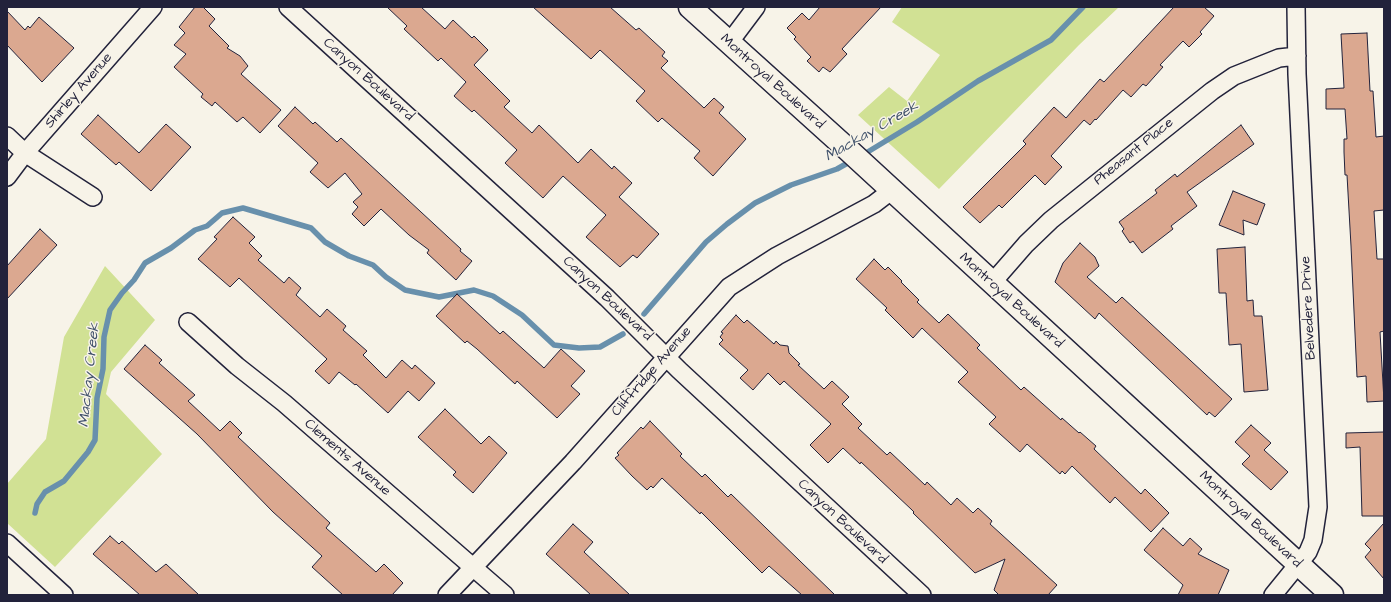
<!DOCTYPE html>
<style>
body{margin:0}
#map{position:relative;width:1391px;height:602px;overflow:hidden;background:#f7f3e8;font-family:"Architects Daughter",sans-serif}
canvas{display:block}
.frame{position:absolute;inset:0;border:8px solid #22223b;pointer-events:none}
</style>
<div id="map">
<canvas width="1391" height="602"></canvas>
<div class="frame"></div>
</div>
<script>
const c = document.querySelector('canvas').getContext('2d');
c.lineJoin = 'round';
function paint(path, color) {
  c.fillStyle = color;
  c.fill(path, 'evenodd');
}
function toPath(rows) {
  const path = new Path2D();
  for (const r of rows) {
    path.moveTo(r[0], r[1]);
    for (let i = 2; i < r.length; i += 2) path.lineTo(r[i], r[i + 1]);
  }
  return path;
}
function stroke(path, color, width, dash) {
  c.strokeStyle = color;
  c.lineWidth = width;
  c.lineCap = dash ? 'butt' : 'round';
  c.setLineDash(dash || []);
  c.stroke(path);
}
function label(font, color, halo, rows, align = 'center') {
  c.font = font + ' "Architects Daughter",sans-serif';
  c.lineWidth = 3;
  c.setLineDash([]);
  c.textBaseline = 'middle';
  c.strokeStyle = halo;
  c.fillStyle = color;
  for (const [text, x, y, turn = 0] of rows) {
    c.save();
    c.translate(x, y);
    c.rotate((+turn || 0) * Math.PI / 180);
    c.textAlign = isNaN(turn) ? turn : align;
    if (halo) c.strokeText(text, 0, 0);
    c.fillText(text, 0, 0);
    c.restore();
  }
}
const green = toPath([
 [902,7,1119,7,1079,45,939,189,858,115,889,87,907,101,940,55,892,22],
 [105,266,155,320,111,372,106,394,162,454,55,567,7,523,7,484,46,439,64,337]
]);
const stream = toPath([
 [861,156,917,122,978,81,1051,40,1083,7],
 [644,314,706,242,727,224,755,203,791,185,837,169,853,160],
 [35,513,37,504,45,492,64,481,88,452,95,440,97,398,103,369,104,337,110,310,122,293,134,280,145,263,171,248,195,230,207,226,222,213,243,208,311,228,325,242,349,256,373,265,386,277,405,290,439,297,474,290,493,296,522,315,554,345,579,348,600,347,623,334]
]);
const building = toPath([
 [195,7,203,7,215,19,209,26,229,46,227,48,240,56,248,66,241,74,281,110,260,133,243,117,237,122,215,102,212,106,201,97,203,94,174,67,186,54,174,45,185,33,179,27,195,7],
 [387,7,421,7,445,29,453,20,472,38,474,36,488,50,474,65,510,101,504,107,532,133,539,125,578,163,591,149,612,169,614,166,632,183,619,197,659,234,637,258,633,255,620,267,586,237,606,215,563,176,543,198,505,163,517,150,474,110,472,112,454,96,466,82,441,58,438,61,404,29,407,26,387,7],
 [533,7,610,7,636,30,639,28,665,52,662,56,668,61,661,68,704,108,714,98,724,107,719,113,746,139,713,176,694,158,700,151,662,118,658,122,636,101,645,91,600,50,591,59,533,7],
 [820,7,881,7,842,49,847,54,830,72,823,67,819,72,807,61,811,57,794,39,796,37,787,28,802,13,809,20,820,7],
 [1174,7,1204,7,1214,16,1200,32,1202,34,1189,47,1183,41,1160,65,1163,67,1146,86,1143,84,1131,97,1123,90,1096,120,1095,119,1090,125,1084,120,1051,156,1062,167,1045,185,1035,175,1002,208,999,205,980,223,963,207,1026,144,1023,141,1054,107,1066,118,1100,79,1104,82,1174,7],
 [7,11,25,30,28,26,30,28,39,17,74,48,42,82,7,45,7,11],
 [1367,33,1370,91,1373,91,1376,137,1384,136,1384,210,1374,211,1377,259,1384,259,1384,331,1380,332,1384,401,1367,402,1366,376,1357,377,1351,246,1347,175,1345,175,1344,152,1344,139,1347,139,1345,109,1326,109,1326,89,1344,88,1341,34,1367,33],
 [295,107,313,124,315,122,337,142,341,138,461,249,460,251,472,261,456,280,427,253,429,250,409,235,381,209,364,226,352,214,358,207,353,202,362,194,345,173,328,188,310,172,318,163,278,126,295,107],
 [98,115,139,153,166,124,191,147,151,191,119,162,116,165,81,134,98,115],
 [1241,125,1254,144,1187,192,1197,206,1171,226,1173,229,1142,253,1133,241,1130,243,1122,231,1124,229,1119,222,1157,193,1155,190,1175,174,1177,177,1241,125],
 [1233,191,1265,204,1257,225,1243,220,1244,235,1219,225,1233,191],
 [233,217,255,237,249,243,262,256,258,260,284,283,289,277,301,288,296,295,320,317,327,309,346,326,343,330,367,351,363,355,386,378,402,360,412,369,415,365,435,383,419,401,408,391,388,413,356,384,355,385,339,372,329,384,315,371,327,359,239,278,230,287,198,259,217,239,214,237,233,217],
 [40,229,57,245,7,299,7,266,40,229],
 [1080,243,1095,257,1099,266,1087,277,1116,303,1122,297,1232,399,1215,417,1209,412,1207,415,1099,313,1095,319,1055,282,1063,263,1080,243],
 [1245,247,1247,301,1253,300,1254,316,1262,316,1268,390,1244,392,1241,344,1229,345,1226,293,1219,293,1217,249,1245,247],
 [874,259,885,270,888,267,902,281,901,282,919,300,917,302,939,323,948,314,980,345,977,348,1021,390,1024,387,1061,420,1062,418,1079,433,1080,432,1096,446,1094,449,1141,494,1145,489,1169,513,1151,532,1115,497,1110,503,1072,466,1065,474,1062,471,1060,474,1027,444,1020,452,989,424,996,417,958,382,968,372,922,328,913,338,885,310,887,308,856,279,874,259],
 [457,294,500,334,503,331,544,368,561,349,585,371,571,386,580,394,557,418,517,381,515,384,477,349,467,341,465,343,436,316,457,294],
 [736,315,744,323,747,320,774,344,776,341,780,345,788,346,789,353,800,364,798,365,824,389,832,381,849,397,842,404,862,424,858,428,887,455,890,452,925,485,927,482,951,505,957,498,973,513,978,508,992,521,990,524,1057,585,1048,595,999,595,994,590,1005,559,975,573,913,513,914,512,912,510,861,462,860,464,843,448,828,463,810,445,831,424,784,381,780,385,768,373,753,390,740,378,748,370,719,344,723,340,720,337,723,333,721,332,736,315],
 [145,345,162,360,159,363,195,395,188,401,220,431,230,421,242,433,238,437,330,523,326,528,376,572,384,564,403,583,392,595,343,595,312,567,322,556,273,512,197,434,124,369,145,345],
 [445,409,481,444,489,436,507,453,473,493,453,475,456,472,418,437,445,409],
 [650,421,682,454,680,456,702,477,705,474,728,497,731,494,835,595,802,595,769,566,762,573,701,512,700,514,662,478,653,488,651,486,647,490,632,476,615,458,619,455,617,453,641,427,643,429,650,421],
 [1251,425,1271,443,1264,450,1288,472,1271,490,1242,464,1250,456,1235,442,1251,425],
 [1384,432,1384,516,1362,516,1360,447,1346,448,1346,433,1384,432],
 [1384,523,1384,579,1365,557,1371,550,1365,544,1384,523],
 [573,524,593,542,584,552,630,595,591,595,546,554,573,524],
 [1163,528,1183,546,1190,538,1202,549,1198,554,1229,570,1218,595,1178,595,1183,585,1144,550,1163,528],
 [110,536,119,544,122,541,156,572,166,564,199,595,140,595,93,554,110,536]
]);
const street = toPath([
 [288,7,607,298,679,370,922,595],
 [729,43,756,7],
 [7,136,25,153,93,197],
 [7,177,25,153,153,7],
 [992,283,1026,244,1051,220,1212,91,1234,76,1279,58,1297,56],
 [188,322,237,366,284,403,505,595],
 [7,543,64,595],
 [447,595,573,462,729,287,777,256,874,204,891,191],
 [1273,595,1308,552,1313,540,1318,507,1297,74,1296,7]
]);
const secondary = toPath([
 [690,7,844,146,1332,595]
]);
const streetNames = [
 ["Canyon Boulevard",368,80,42],
 ["Montroyal Boulevard",772,82,42],
 ["Shirley Avenue",79,91,-49],
 ["Pheasant Place",1134,152,-39],
 ["Canyon Boulevard",607,299,43],
 ["Montroyal Boulevard",1011,301,42],
 ["Belvedere Drive",1309,308,-93],
 ["Cliffridge Avenue",652,372,-49],
 ["Clements Avenue",347,458,41],
 ["Montroyal Boulevard",1250,520,43],
 ["Canyon Boulevard",842,522,43]
];
const waterNames = [
 ["Mackay Creek",872,132,-30],
 ["Mackay Creek",90,375,-84]
];
paint(green, '#d1e194');
stroke(stream, '#6890ac', 5.5);
paint(building, '#dba890');
stroke(building, '#22223b', 1);
stroke(street, '#22223b', 20);
stroke(secondary, '#22223b', 25);
stroke(street, '#f7f3e8', 17);
stroke(secondary, '#f7f3e8', 22);
label('14px', '#22223b', '#f7f3e8', streetNames);
label('italic 15px', '#3f506a', '#f7f3e8', waterNames);
</script>
